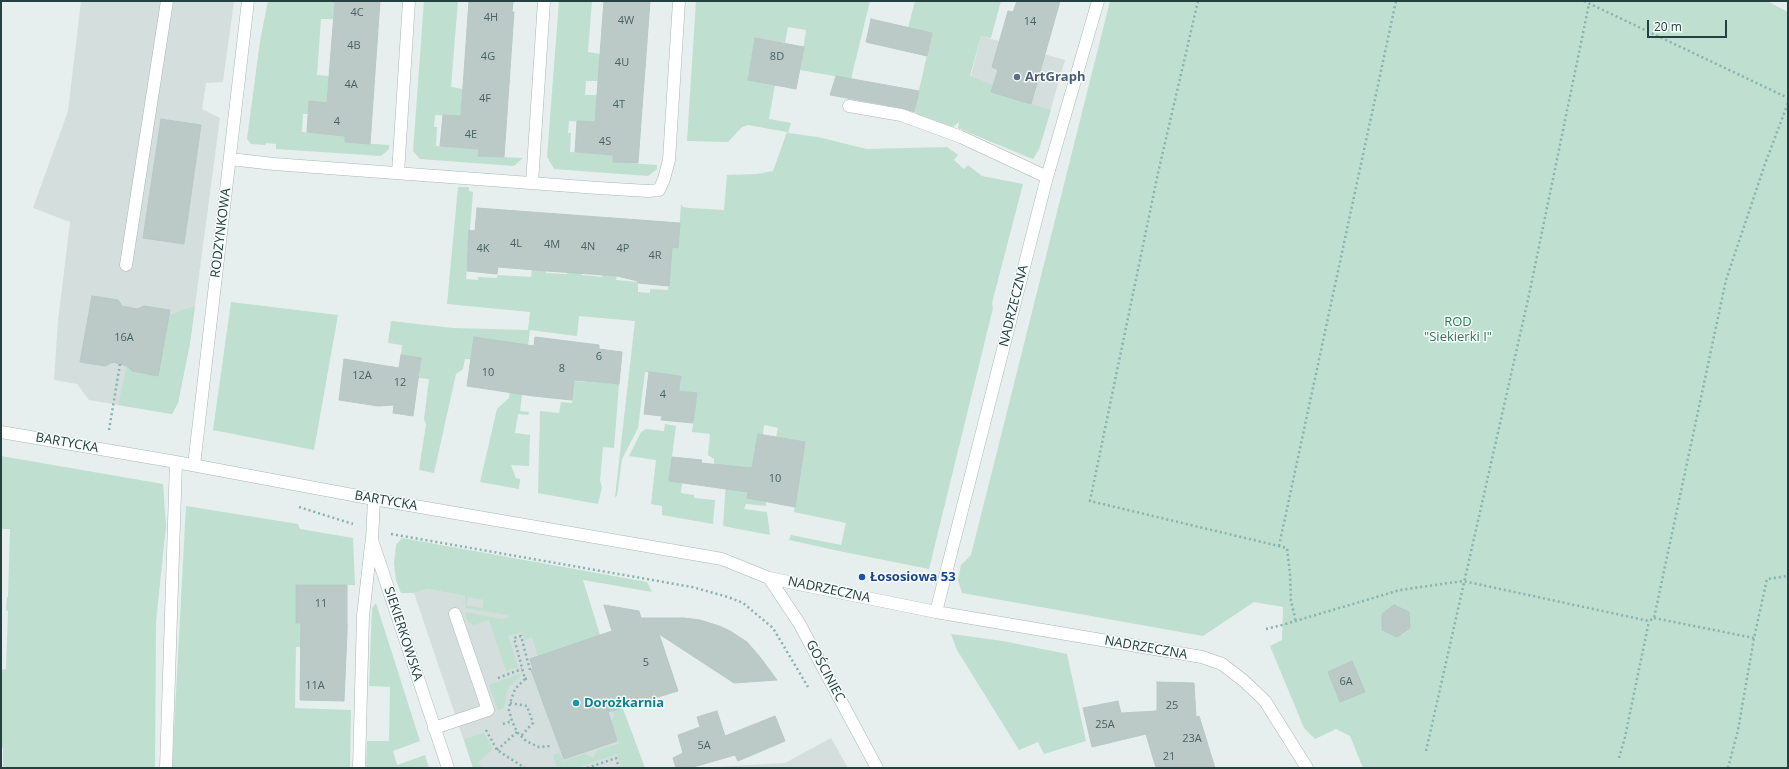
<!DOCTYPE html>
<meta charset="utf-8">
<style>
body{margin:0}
#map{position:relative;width:1789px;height:769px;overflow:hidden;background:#e6efed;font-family:"Open Sans",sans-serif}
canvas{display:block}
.frame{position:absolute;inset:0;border:2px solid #244140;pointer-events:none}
.scale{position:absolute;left:1647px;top:20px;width:80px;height:18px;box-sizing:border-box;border:2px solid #244140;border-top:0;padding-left:5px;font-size:12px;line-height:14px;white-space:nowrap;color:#244140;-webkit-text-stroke:3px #f6fbfa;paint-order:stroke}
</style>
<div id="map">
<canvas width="1789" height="769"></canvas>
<div class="frame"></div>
<div class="scale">20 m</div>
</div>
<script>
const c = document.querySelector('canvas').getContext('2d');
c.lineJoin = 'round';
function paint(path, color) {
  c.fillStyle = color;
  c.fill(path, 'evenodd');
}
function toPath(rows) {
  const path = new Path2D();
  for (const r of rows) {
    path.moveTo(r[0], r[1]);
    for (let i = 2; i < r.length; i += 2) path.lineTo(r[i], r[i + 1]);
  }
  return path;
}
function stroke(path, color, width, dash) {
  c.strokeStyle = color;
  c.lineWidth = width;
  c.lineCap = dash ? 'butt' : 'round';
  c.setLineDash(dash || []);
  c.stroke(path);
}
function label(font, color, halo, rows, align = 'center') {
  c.font = font + ' "Open Sans",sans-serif';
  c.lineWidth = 3;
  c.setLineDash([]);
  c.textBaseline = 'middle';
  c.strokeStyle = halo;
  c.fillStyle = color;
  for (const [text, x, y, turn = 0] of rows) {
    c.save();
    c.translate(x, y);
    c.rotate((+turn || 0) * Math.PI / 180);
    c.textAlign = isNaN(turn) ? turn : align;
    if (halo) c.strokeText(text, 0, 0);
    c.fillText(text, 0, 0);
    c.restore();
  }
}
const built = toPath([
 [81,1,234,1,223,82,206,83,202,109,220,118,190,343,178,403,172,414,89,400,77,384,54,380,58,321,70,222,33,208,68,111],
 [981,36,1065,60,1039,149,1033,159,958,128],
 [427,589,589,619,645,768,684,768,473,768,414,593],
 [831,738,848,768,697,768,785,763]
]);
const green = toPath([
 [268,1,335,1,333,19,321,19,317,75,329,76,327,103,309,102,308,114,303,114,302,132,345,135,345,142,389,145,389,149,381,156,276,149,276,144,266,143,265,145,251,144,247,139,260,41],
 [424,1,458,1,451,87,463,89,461,116,435,115,434,127,437,127,436,146,479,149,479,156,523,158,514,166,420,159,413,151],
 [559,1,592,1,588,52,601,54,598,81,586,81,585,95,597,95,595,122,569,121,568,133,571,133,570,152,613,155,613,162,657,165,657,169,648,176,554,169,547,157],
 [696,1,870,1,851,79,800,70,806,30,788,27,785,43,755,38,748,80,775,85,769,119,791,123,788,133,818,137,867,149,947,147,958,155,954,160,964,169,968,165,982,176,1023,184,992,303,993,308,929,569,839,551,789,540,791,535,841,545,846,523,794,512,805,442,776,437,778,428,764,425,763,434,758,434,747,497,766,502,766,506,746,504,744,509,767,512,770,535,723,526,727,466,714,464,714,459,708,455,710,434,692,432,697,393,680,391,681,375,680,375,679,376,645,372,638,428,622,459,617,496,615,497,635,321,579,316,577,336,530,330,520,411,529,412,528,415,518,414,515,433,530,435,529,466,511,465,516,478,520,479,519,489,480,482,497,409,509,398,515,359,474,337,471,359,465,359,463,369,456,374,434,473,419,470,426,424,424,419,429,379,419,378,421,358,401,355,402,345,388,343,391,321,453,328,528,330,530,312,447,304,458,187,469,187,469,191,473,192,466,279,478,280,478,277,497,278,497,275,531,277,532,269,546,270,546,273,567,274,567,272,582,273,582,275,602,277,603,275,617,276,616,280,638,282,638,292,650,293,650,289,668,290,671,247,678,247,681,204,683,207,690,208,724,210,727,175,757,174,773,171,787,132,748,125,742,127,728,142,687,141],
 [915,1,1001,1,991,38,981,36,970,76,993,85,991,92,1051,110,1039,149,1033,159,958,128,959,122,953,127,921,116,914,112,932,33,908,28],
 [1110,1,1767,1,1788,12,1788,768,1363,768,1350,736,1336,729,1315,739,1304,728,1270,646,1282,640,1283,607,1254,602,1203,636,962,593,958,580,961,565,971,555],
 [231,302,338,315,314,450,213,430],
 [195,306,190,343,178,403,172,414,118,405,127,366,132,371,152,375,158,371,169,315],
 [574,381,619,384,614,448,603,447,600,481,602,487,598,504,538,493,540,411,559,413,561,402,572,403],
 [665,424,676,426,669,480,682,483,681,493,694,495,694,498,715,500,713,524,662,515,662,506,651,504,656,460,629,456,641,432,646,429,664,431],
 [1,456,163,484,166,526,156,622,155,768,3,768,3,748,1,747,1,670,6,669,8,611,6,610,7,597,8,597,10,529,1,529],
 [186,506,298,524,300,529,353,538,355,585,296,586,296,623,347,623,348,627,325,646,296,647,295,708,351,710,350,768,172,768],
 [402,538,647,582,652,592,583,580,624,712,645,768,684,768,622,768,617,754,577,768,557,768,553,755,559,752,563,761,585,754,593,758,597,750,619,744,611,722,614,715,597,664,538,656,532,637,524,640,522,632,508,636,518,667,506,671,489,620,474,625,468,622,465,612,502,619,508,617,508,615,466,608,465,596,427,589,414,593,401,593,396,580,394,563,396,545],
 [468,597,484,600,483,608,466,606],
 [376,603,420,741,393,751,397,765,425,755,429,768,366,768,367,741,389,741,390,687,369,686,372,608],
 [951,634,1003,641,1067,654,1086,741,1044,754,1038,742,1019,750,957,650],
 [519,674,520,676,509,687,506,695,504,708,498,710,489,685],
 [484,733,493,749,478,762,482,768,473,768,464,739]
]);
const building = toPath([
 [335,1,380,1,370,144,345,142,345,136,307,132,309,101,327,103,335,1],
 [469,1,513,1,512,12,514,12,504,157,478,156,479,149,440,146,443,115,461,116,469,1],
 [604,1,650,1,638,163,613,162,613,155,575,152,577,121,595,122,604,1],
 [1017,1,1060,1,1031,104,991,92,998,70,992,67,1008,11,1013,12,1017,1],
 [871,19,932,33,927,56,866,42,871,19],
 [755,38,804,47,796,89,748,80,755,38],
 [836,76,919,91,914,112,902,108,830,95,836,76],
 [161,119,201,125,184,244,143,238,161,119],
 [477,208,680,223,678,248,672,247,669,286,638,283,638,281,617,276,548,271,498,267,497,274,467,271,469,230,475,231,477,208],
 [92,296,118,300,122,306,137,309,144,306,170,310,158,376,132,371,127,366,113,362,105,366,80,362,92,296],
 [474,337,534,346,535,337,599,345,599,349,622,352,619,384,574,380,572,400,533,396,467,386,474,337],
 [401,355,421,358,413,416,393,413,394,405,378,406,339,400,344,359,399,368,401,355],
 [649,372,681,376,679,391,697,393,693,423,661,420,662,416,644,414,649,372],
 [758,434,805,442,795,507,747,498,748,492,669,481,672,457,702,460,701,463,752,468,758,434],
 [296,585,347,585,347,633,344,701,300,700,301,623,296,623,296,585],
 [604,605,639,611,641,618,684,618,700,620,719,626,730,631,747,642,760,657,777,680,734,683,659,634,678,691,608,712,617,741,564,759,531,670,533,669,530,659,612,631,604,605],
 [1394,605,1409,612,1410,628,1397,637,1382,630,1382,614,1394,605],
 [1352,661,1365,692,1340,702,1328,672,1352,661],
 [1157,682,1194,683,1196,717,1199,716,1215,768,1156,768,1146,734,1092,747,1083,708,1118,701,1121,713,1157,711,1157,682],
 [717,711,725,736,775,716,785,741,738,761,735,755,690,768,676,768,673,758,683,753,678,735,700,727,697,717,717,711]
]);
const path = toPath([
 [1198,1,1158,173,1090,501,1287,548,1290,574,1291,601,1296,622],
 [1584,1,1788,98],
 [109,430,120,364],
 [299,507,353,524],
 [391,534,692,587,728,597,743,603,773,628,808,687],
 [1279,546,1396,1],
 [1654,618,1754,638],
 [1266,629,1282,625,1400,590,1463,581,1649,621,1654,618,1726,280,1765,164,1788,103],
 [530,670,521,636,514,638,525,679,515,689,510,703,509,710,512,721,517,732,526,741,539,747,551,746],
 [498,678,522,669],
 [525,679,529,678],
 [510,703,527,706,533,723,521,736],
 [503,724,512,721],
 [486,730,497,750,525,768],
 [497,750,517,732],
 [1426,751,1529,295,1589,4],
 [1619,758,1625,737,1649,621],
 [587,768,616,758,619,768],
 [1728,768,1738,730,1754,638,1767,579,1788,576]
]);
const minor = toPath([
 [849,106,901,115,961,137,1047,177],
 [230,159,274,164,598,188,648,191,659,190,664,179,669,160,679,1],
 [398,173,409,1],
 [532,183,544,1],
 [126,265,167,1],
 [1,432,176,462,374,499,722,559,769,578,936,612,1202,657,1222,664,1244,681,1265,701,1307,768],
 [194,465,248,1],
 [374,499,372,540,448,768],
 [769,578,799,623,877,768],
 [936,612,1047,177,1098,1],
 [434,728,488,710,455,614],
 [166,768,176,462],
 [359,768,363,616,371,545]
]);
const markers = [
 [1017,77,4,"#5c6f8a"],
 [862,577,4,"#1a4fb4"],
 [576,703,4,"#0f9aa8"]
];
const numberNames = [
 ["4C",357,13],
 ["4H",491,18],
 ["4W",626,21],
 ["14",1030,22],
 ["4B",354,46],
 ["4G",488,57],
 ["8D",777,57],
 ["4U",622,63],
 ["4A",351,85],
 ["4F",485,99],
 ["4T",619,105],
 ["4",337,122],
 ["4E",471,135],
 ["4S",605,142],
 ["4L",516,244],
 ["4M",552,245],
 ["4N",588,247],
 ["4K",483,249],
 ["4P",623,249],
 ["4R",655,256],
 ["16A",124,338],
 ["6",599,357],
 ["8",562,369],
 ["10",488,373],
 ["12A",362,376],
 ["12",400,383],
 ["4",663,395],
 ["10",775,479],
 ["11",321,604],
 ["5",646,663],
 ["6A",1346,682],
 ["11A",315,686],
 ["25",1172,706],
 ["25A",1105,725],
 ["23A",1192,739],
 ["5A",704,746],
 ["21",1169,757]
];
const serviceNames = [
 ["ArtGraph",1025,77]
];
const streetNames = [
 ["RODZYNKOWA",221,233,-83],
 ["NADRZECZNA",1014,306,-76],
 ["BARTYCKA",67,443,10],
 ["BARTYCKA",386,501,10],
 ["NADRZECZNA",829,590,12],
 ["SIEKIERKOWSKA",403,634,72],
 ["NADRZECZNA",1146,648,10],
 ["GOŚCINIEC",825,671,62]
];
const parkNames = [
 ["ROD",1458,322],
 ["\"Siekierki I\"",1458,337]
];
const transitNames = [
 ["Łososiowa 53",870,577]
];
const cultureNames = [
 ["Dorożkarnia",584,703]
];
paint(built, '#d4dedc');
paint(green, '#bfdfd0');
paint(building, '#bbc9c7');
stroke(building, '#b8c8c6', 1);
stroke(minor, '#a8b7b6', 13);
stroke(path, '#86b2af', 2.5, [2, 3]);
stroke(minor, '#fff', 12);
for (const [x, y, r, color] of markers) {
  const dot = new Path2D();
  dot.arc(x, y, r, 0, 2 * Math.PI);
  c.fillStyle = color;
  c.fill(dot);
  stroke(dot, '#f6fbfa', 1.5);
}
label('11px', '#4a6362', null, numberNames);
label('bold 13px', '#4e5e75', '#f6fbfa', serviceNames, 'left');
label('13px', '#244140', '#f6fbfa', streetNames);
label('13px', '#2e785d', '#f6fbfa', parkNames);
label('bold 13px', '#164399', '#f6fbfa', transitNames, 'left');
label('bold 13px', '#0d838f', '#f6fbfa', cultureNames, 'left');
</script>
